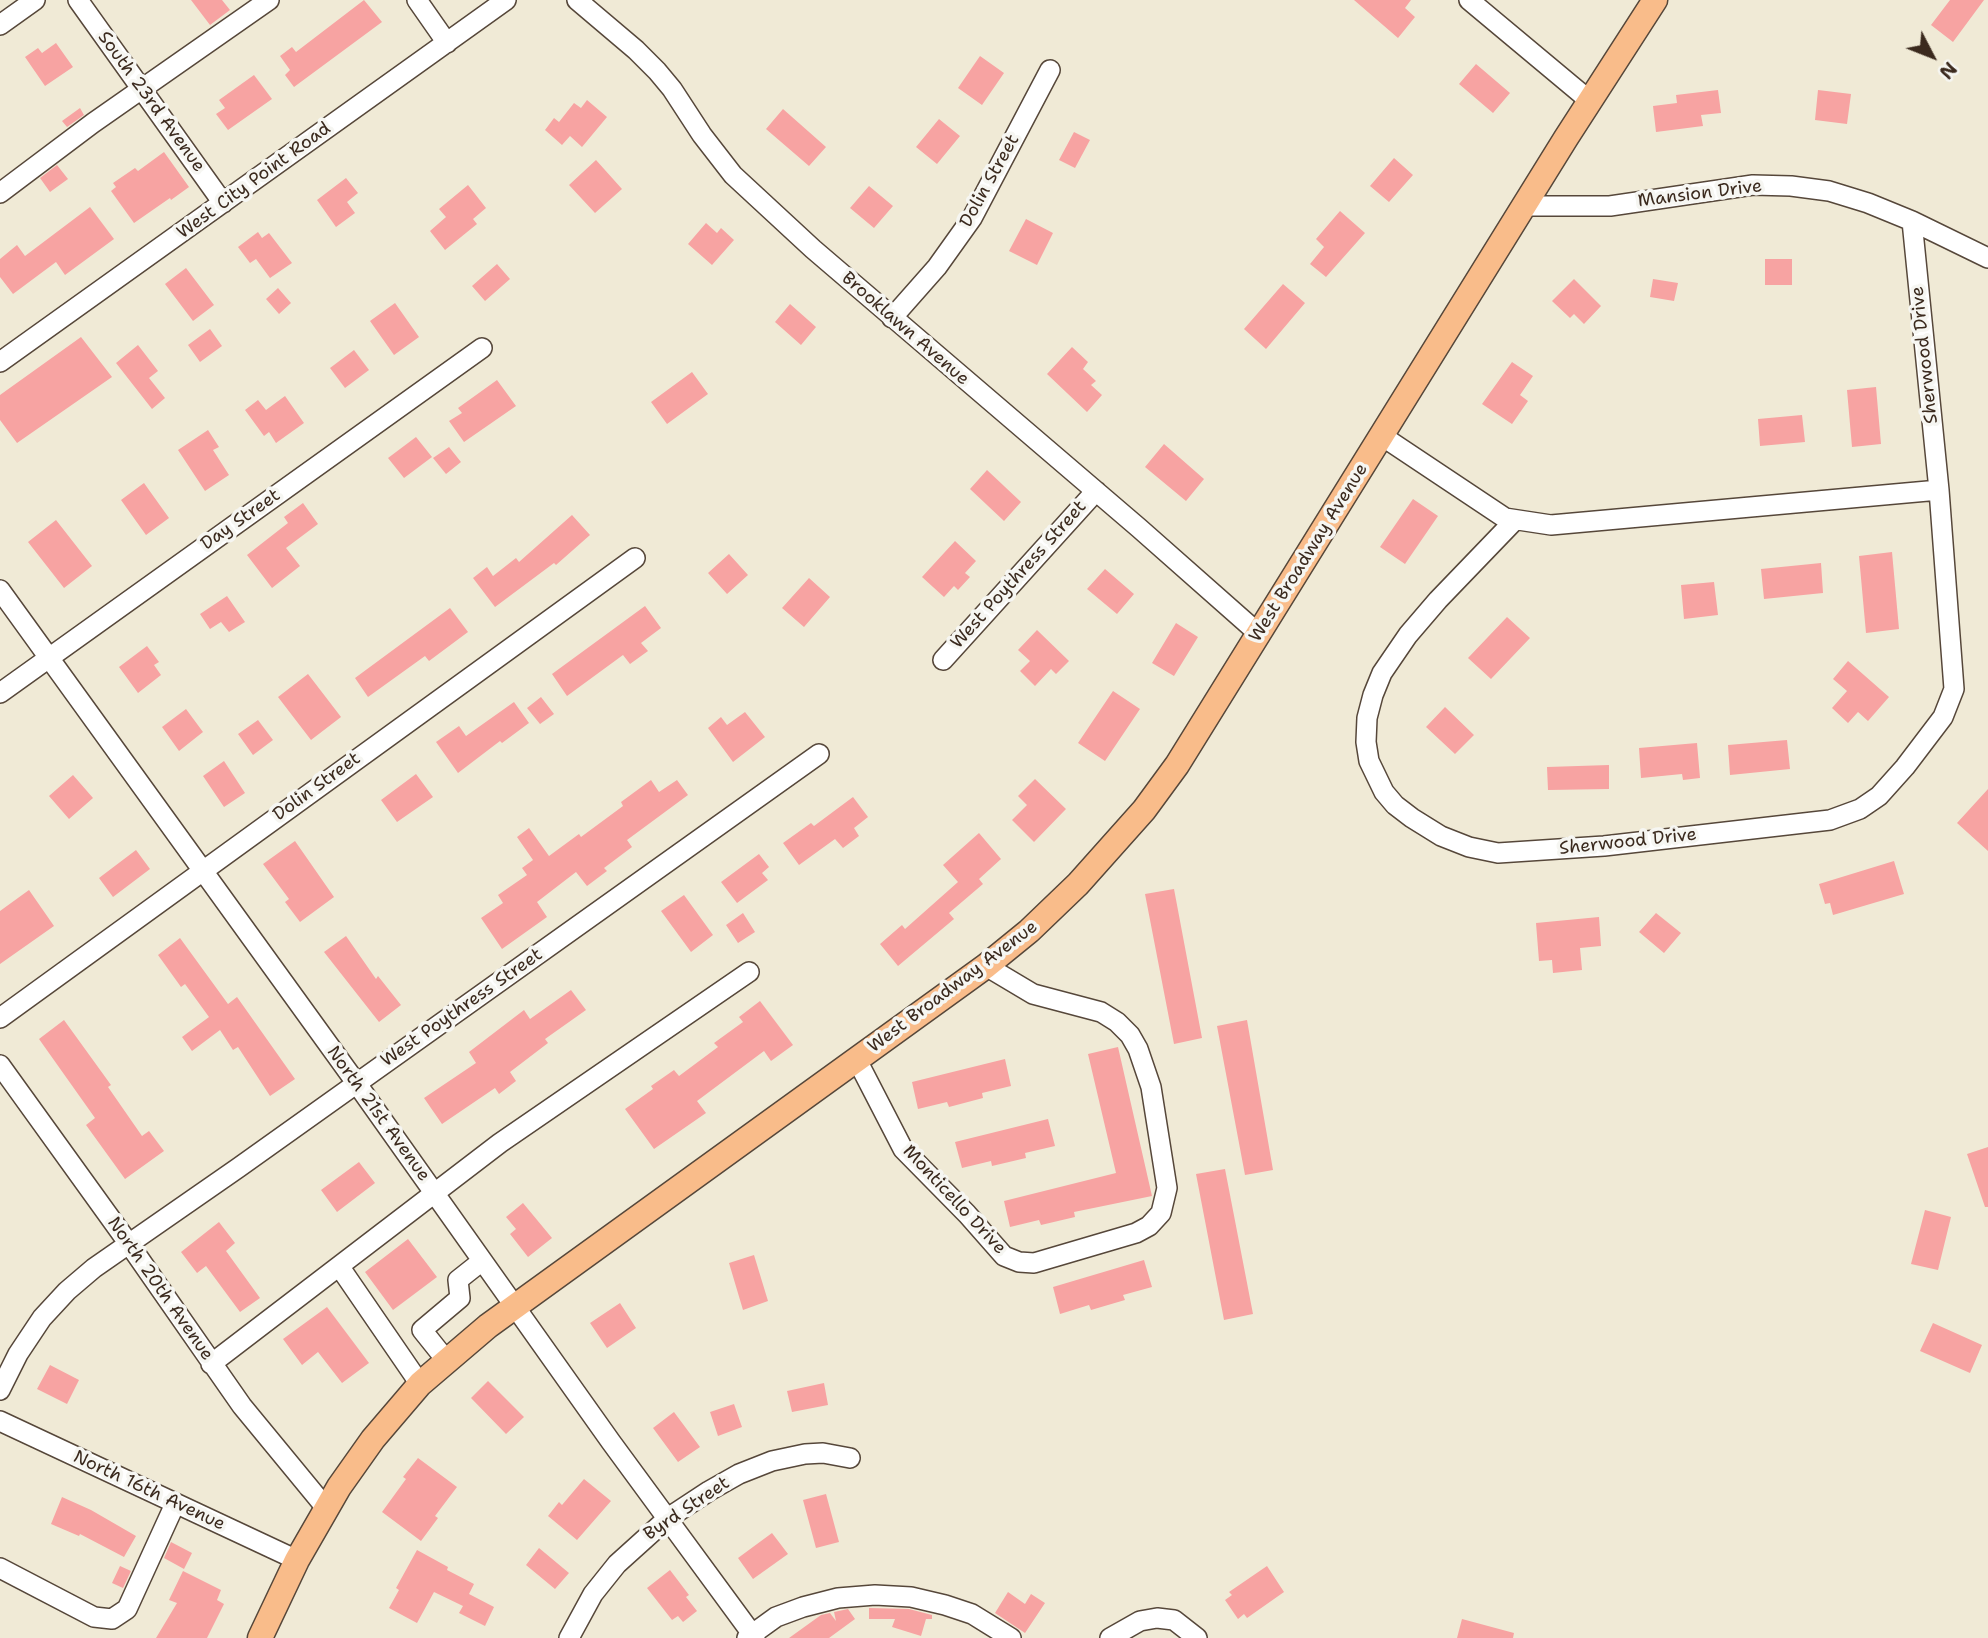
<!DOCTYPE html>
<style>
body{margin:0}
#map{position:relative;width:1988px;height:1638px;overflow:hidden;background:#f0ead6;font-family:"Shantell Sans",sans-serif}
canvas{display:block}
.north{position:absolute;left:1897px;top:21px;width:70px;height:70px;-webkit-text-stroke:5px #f6f6f2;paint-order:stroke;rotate:132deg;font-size:19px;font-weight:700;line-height:28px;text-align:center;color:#3b2a1e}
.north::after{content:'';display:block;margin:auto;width:24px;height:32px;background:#3b2a1e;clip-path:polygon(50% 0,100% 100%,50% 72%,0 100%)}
</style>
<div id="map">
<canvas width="1988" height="1638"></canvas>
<div class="north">N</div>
</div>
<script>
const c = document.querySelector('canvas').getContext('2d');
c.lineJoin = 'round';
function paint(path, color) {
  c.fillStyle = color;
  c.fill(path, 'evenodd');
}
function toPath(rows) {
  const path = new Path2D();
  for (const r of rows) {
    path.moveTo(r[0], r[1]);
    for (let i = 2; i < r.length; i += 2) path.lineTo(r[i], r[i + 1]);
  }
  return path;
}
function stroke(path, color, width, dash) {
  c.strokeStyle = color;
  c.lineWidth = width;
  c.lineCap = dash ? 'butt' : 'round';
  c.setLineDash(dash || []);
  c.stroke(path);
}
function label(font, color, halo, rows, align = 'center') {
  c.font = font + ' "Shantell Sans",sans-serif';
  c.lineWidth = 7;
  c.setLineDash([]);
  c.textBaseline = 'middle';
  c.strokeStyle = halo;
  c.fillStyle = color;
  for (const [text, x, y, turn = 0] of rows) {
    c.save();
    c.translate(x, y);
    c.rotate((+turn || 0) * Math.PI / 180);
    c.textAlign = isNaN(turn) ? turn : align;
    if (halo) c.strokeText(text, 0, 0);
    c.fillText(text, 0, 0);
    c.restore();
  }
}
const building = toPath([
 [191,0,222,0,230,10,210,25],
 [364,0,382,22,294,87,285,75,290,70,280,56,292,47,296,52],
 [1354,0,1411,0,1405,8,1415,17,1398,38],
 [1950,0,1984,0,1953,42,1931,25],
 [56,43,73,67,45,86,25,57,38,48,42,53],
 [980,56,1004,73,982,105,958,88],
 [1476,64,1510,93,1493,113,1459,84],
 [254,75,272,99,228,130,216,114,225,108,219,100],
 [1718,90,1721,113,1701,115,1703,126,1656,132,1653,106,1677,103,1676,95],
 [1818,90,1851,94,1847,124,1815,120],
 [587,100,607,117,582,147,570,136,562,145,545,130,554,118,559,122,574,103,581,108],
 [80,108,84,115,67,127,62,121],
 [783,109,826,147,809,166,766,129],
 [939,119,960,136,937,164,916,147],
 [1074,132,1090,140,1075,168,1059,160],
 [164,152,189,187,171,200,170,198,134,223,111,191,116,187,113,183,135,168,138,171],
 [1394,158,1413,175,1389,202,1370,186],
 [596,160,622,189,595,213,569,185],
 [57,165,68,179,50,192,40,178],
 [346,178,358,193,347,202,355,213,336,227,317,200],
 [468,185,486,208,473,219,477,224,445,250,430,231,446,217,439,209],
 [869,186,893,206,874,228,850,208],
 [90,207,114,239,65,275,56,262,13,294,0,277,0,259,17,245,25,256],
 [1340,211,1365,233,1326,277,1310,264,1324,247,1316,239],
 [1026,219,1053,233,1037,265,1009,251],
 [706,223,717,233,721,228,734,240,712,265,688,244],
 [258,232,262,238,269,233,292,263,270,278,256,259,250,263,238,247],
 [1765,259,1792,259,1792,285,1765,285],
 [497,264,510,279,485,301,472,286],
 [186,268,214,305,193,321,165,284],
 [1574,279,1601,306,1584,324,1574,314,1570,318,1552,301],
 [1653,279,1678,283,1674,301,1650,297],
 [1283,284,1305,303,1266,349,1244,329],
 [278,288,291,303,279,314,266,299],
 [395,303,419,337,394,355,370,321],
 [790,304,816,327,801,345,775,322],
 [210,329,222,346,200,362,188,345],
 [81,337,112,377,17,443,0,420,0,395],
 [138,345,158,371,149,378,165,398,152,409,116,363],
 [1072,347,1088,362,1083,369,1096,381,1091,385,1102,395,1087,412,1047,374],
 [354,350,369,370,345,388,330,368],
 [1512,362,1533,376,1520,395,1528,401,1512,424,1482,404],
 [692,372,708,394,667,424,651,402],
 [497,380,516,406,464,442,449,421,462,413,458,408],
 [1876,387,1881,444,1852,447,1847,390],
 [285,396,304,423,276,443,269,432,264,436,245,410,258,400,266,410],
 [1802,415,1805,442,1760,446,1758,419],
 [208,430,219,447,213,450,229,475,205,491,178,450],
 [416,437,432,457,404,478,388,458],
 [1164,444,1204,479,1186,501,1145,467],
 [449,447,461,462,446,474,433,458],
 [987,470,1021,502,1004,521,970,489],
 [144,483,169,518,146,535,121,500],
 [1413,499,1438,516,1405,564,1380,547],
 [303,503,318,524,286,548,300,566,272,588,247,555,288,523,284,517],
 [572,515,590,535,556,565,554,563,495,607,473,578,487,567,493,576,516,558,519,562],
 [56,520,92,566,64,588,28,542],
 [955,541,976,561,965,573,970,577,958,590,954,586,944,597,922,577],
 [1892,552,1899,629,1866,633,1859,556],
 [729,554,748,575,727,594,708,573],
 [1821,563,1823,593,1764,599,1761,569],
 [1105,569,1134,594,1117,614,1087,589],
 [809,578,830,597,804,627,782,608],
 [1714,582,1718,615,1684,619,1681,585],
 [227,596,245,622,229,632,221,622,210,629,200,614],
 [645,606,661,628,641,643,648,651,630,664,623,655,567,696,552,674],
 [450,608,468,632,429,661,425,656,368,697,355,678],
 [1507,617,1530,638,1491,679,1468,658],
 [1176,623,1198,637,1174,676,1152,663],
 [1037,630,1069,661,1056,674,1051,669,1035,686,1020,671,1030,661,1018,650],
 [147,646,159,662,154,665,161,675,138,693,119,667],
 [1848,661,1889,697,1868,721,1858,712,1848,723,1832,708,1847,691,1833,679],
 [308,674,341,717,311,740,278,697],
 [1113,691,1140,709,1105,761,1078,743],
 [541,697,554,714,540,724,527,708],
 [514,702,529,723,502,743,500,741,458,773,436,742,459,726,466,736],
 [1445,707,1474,735,1455,754,1426,727],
 [186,709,203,732,179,751,162,727],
 [745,712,765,737,733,762,708,728,721,717,727,725],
 [258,720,273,740,253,755,238,734],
 [1787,740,1790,769,1730,775,1728,745],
 [1697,743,1700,778,1683,780,1682,774,1641,778,1639,748],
 [224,761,245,793,224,807,203,776],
 [1609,765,1609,789,1548,790,1547,767],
 [416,774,433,797,397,822,381,800],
 [73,775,93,798,69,819,49,796],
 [1035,779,1066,809,1034,842,1012,820,1027,805,1018,796],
 [651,780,659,792,677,780,688,795,627,840,632,847,604,868,607,871,587,886,576,872,537,902,547,917,502,949,481,918,503,903,498,895,527,875,522,868,533,860,517,837,529,828,549,856,579,834,581,837,623,806,621,802],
 [1988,789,1988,851,1957,823],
 [853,797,868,817,854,828,859,836,843,848,835,839,799,865,783,843,811,823,814,826],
 [979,833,1001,859,979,879,983,884,949,913,954,919,898,966,880,944,902,925,905,929,958,882,943,865],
 [295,841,334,897,300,922,285,902,289,899,263,864],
 [136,850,150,869,113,897,99,878],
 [759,854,769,867,762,873,768,880,737,903,721,882],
 [1894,861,1904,894,1833,915,1830,903,1825,904,1819,884],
 [1174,889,1202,1038,1174,1044,1145,894],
 [29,890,54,926,0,964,0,911],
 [684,895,713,935,691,952,661,911],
 [743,913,755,932,738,943,726,925],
 [1656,913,1681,933,1664,953,1639,932],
 [1599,917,1601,946,1580,948,1582,970,1553,973,1552,960,1539,961,1536,923],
 [346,936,376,979,378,976,401,1005,379,1022,324,952],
 [180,938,228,1004,237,997,295,1079,270,1096,238,1047,233,1050,220,1030,192,1051,182,1037,209,1017,185,984,181,987,158,955],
 [571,990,586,1010,545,1039,548,1043,510,1072,516,1081,499,1094,495,1088,442,1124,424,1098,476,1063,469,1052,524,1010,530,1019],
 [760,1001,793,1045,771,1061,764,1051,697,1101,706,1113,654,1149,625,1109,653,1089,651,1086,674,1070,679,1076,718,1047,714,1043,743,1022,739,1017],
 [64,1020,111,1085,108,1087,142,1136,149,1131,164,1151,125,1179,86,1125,95,1118,39,1039],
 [1247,1020,1273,1170,1245,1175,1217,1026],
 [1118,1047,1152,1196,1074,1212,1075,1217,1041,1225,1039,1220,1010,1227,1004,1201,1116,1173,1088,1054],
 [1005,1059,1011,1086,982,1093,983,1098,949,1107,947,1102,918,1109,912,1082],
 [1048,1119,1055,1146,1025,1153,1026,1158,992,1166,991,1161,962,1168,955,1142],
 [1988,1147,1988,1207,1985,1207,1967,1154],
 [359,1162,375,1183,337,1212,321,1190],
 [1225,1169,1253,1314,1224,1320,1196,1174],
 [523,1203,552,1238,528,1257,510,1234,516,1229,506,1217],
 [1925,1210,1951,1217,1938,1270,1911,1264],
 [219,1222,235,1243,226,1251,260,1298,240,1312,206,1266,197,1273,181,1252],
 [408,1239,437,1277,393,1310,365,1272],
 [754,1255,768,1301,743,1310,729,1263],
 [1144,1260,1152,1287,1123,1295,1125,1300,1091,1310,1089,1305,1060,1314,1053,1287],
 [620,1303,636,1328,607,1348,590,1323],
 [327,1307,369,1363,342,1383,318,1352,302,1365,283,1339],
 [1933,1323,1982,1345,1970,1373,1920,1351],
 [50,1365,79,1380,67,1404,37,1389],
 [488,1381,524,1417,506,1434,471,1398],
 [824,1383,828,1405,792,1412,787,1391],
 [734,1404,742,1427,718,1436,710,1412],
 [674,1412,700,1447,678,1462,653,1428],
 [418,1458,457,1487,435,1516,438,1518,421,1541,382,1512,406,1479,403,1477],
 [584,1479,611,1501,577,1540,548,1516,559,1502,562,1505],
 [826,1494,839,1542,816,1548,803,1500],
 [62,1497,91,1510,136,1536,124,1557,80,1534,79,1536,51,1524],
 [772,1533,788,1554,753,1579,738,1558],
 [171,1542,192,1553,184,1569,164,1558],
 [539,1548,569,1573,555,1589,526,1565],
 [417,1550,448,1567,447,1570,474,1584,469,1594,494,1607,485,1626,459,1613,463,1606,434,1592,417,1623,389,1608,399,1590,396,1588],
 [120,1566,131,1571,123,1588,112,1583],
 [1267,1566,1284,1592,1247,1618,1244,1614,1238,1619,1225,1600,1232,1595,1229,1592],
 [670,1570,689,1595,686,1597,697,1611,683,1622,678,1616,672,1620,647,1588],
 [183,1571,221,1590,217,1600,224,1604,207,1638,156,1638,177,1603,169,1600],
 [1008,1592,1025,1604,1031,1594,1045,1603,1025,1633,995,1613],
 [869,1608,909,1609,932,1615,932,1619,926,1619,921,1636,892,1627,895,1619,869,1619],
 [848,1609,855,1619,829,1638,789,1638,821,1615,830,1613,836,1621,834,1612],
 [1462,1619,1514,1633,1513,1638,1457,1638]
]);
const minor = toPath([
 [78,0,223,203],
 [417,0,447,43],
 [577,0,636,50,657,71,672,89,702,135,733,175,813,249,1139,528,1259,634],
 [1469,0,1590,101],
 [0,25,35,0],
 [0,193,93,123,269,0],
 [1524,206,1610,206,1753,185,1791,186,1829,191,1868,203,1912,221,1988,258],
 [892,318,937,267,972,218,1050,70],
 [0,362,506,0],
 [1382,436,1505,518,1551,525,1939,490],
 [1514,521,1438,600,1408,635,1382,673,1373,695,1367,718,1366,742,1369,761,1384,792,1395,805,1412,818,1441,836,1469,847,1498,853,1604,846,1830,820,1860,809,1879,796,1905,767,1943,717,1954,689,1939,490,1912,221],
 [0,590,357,1084,611,1442,755,1638],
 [943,660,1096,491],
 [0,693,482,348],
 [0,1018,635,558],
 [857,1060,903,1149,967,1214,1004,1256,1019,1262,1034,1263,1136,1233,1149,1226,1161,1213,1167,1188,1151,1087,1138,1049,1130,1035,1117,1022,1101,1012,1033,994,986,966],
 [0,1065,129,1244,242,1406,326,1508],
 [339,1266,420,1384],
 [446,1360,422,1330,460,1298,458,1280,482,1261],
 [211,1364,500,1143,749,972],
 [0,1390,18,1354,42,1318,67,1291,94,1268,238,1168,819,754],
 [0,1421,297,1560],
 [0,1568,94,1617,112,1619,127,1609,175,1504],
 [569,1638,593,1594,617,1564,668,1518,709,1491,739,1474,772,1461,805,1454,823,1453,850,1458],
 [747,1638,776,1617,803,1607,838,1598,875,1595,911,1597,945,1605,972,1614,1011,1638],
 [1110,1638,1140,1621,1157,1618,1174,1620,1197,1638]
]);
const major = toPath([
 [260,1638,297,1560,339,1487,373,1439,420,1384,488,1326,986,966,1029,931,1078,884,1144,810,1177,765,1566,138,1655,0]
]);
const streetNames = [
 ["South 23rd Avenue",151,102,54],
 ["West City Point Road",254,181,-36],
 ["Dolin Street",990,181,-61],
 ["Mansion Drive",1700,194,-7],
 ["Brooklawn Avenue",905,329,41],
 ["Sherwood Drive",1925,355,-96],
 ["Day Street",241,520,-35],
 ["West Broadway Avenue",1309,553,-58],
 ["West Poythress Street",1019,575,-48],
 ["Dolin Street",317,787,-36],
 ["Sherwood Drive",1628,842,-6],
 ["West Broadway Avenue",953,987,-37],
 ["West Poythress Street",462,1008,-35],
 ["North 21st Avenue",378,1114,54],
 ["Monticello Drive",954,1200,47],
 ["North 20th Avenue",160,1289,55],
 ["North 16th Avenue",149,1491,25],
 ["Byrd Street",687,1509,-34]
];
paint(building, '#f7a3a2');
stroke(minor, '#56473a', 22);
stroke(major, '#56473a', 27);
stroke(minor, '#fff', 19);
stroke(major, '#f9bc8a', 24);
label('18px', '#3b2a1e', '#f6f6f2', streetNames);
</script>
